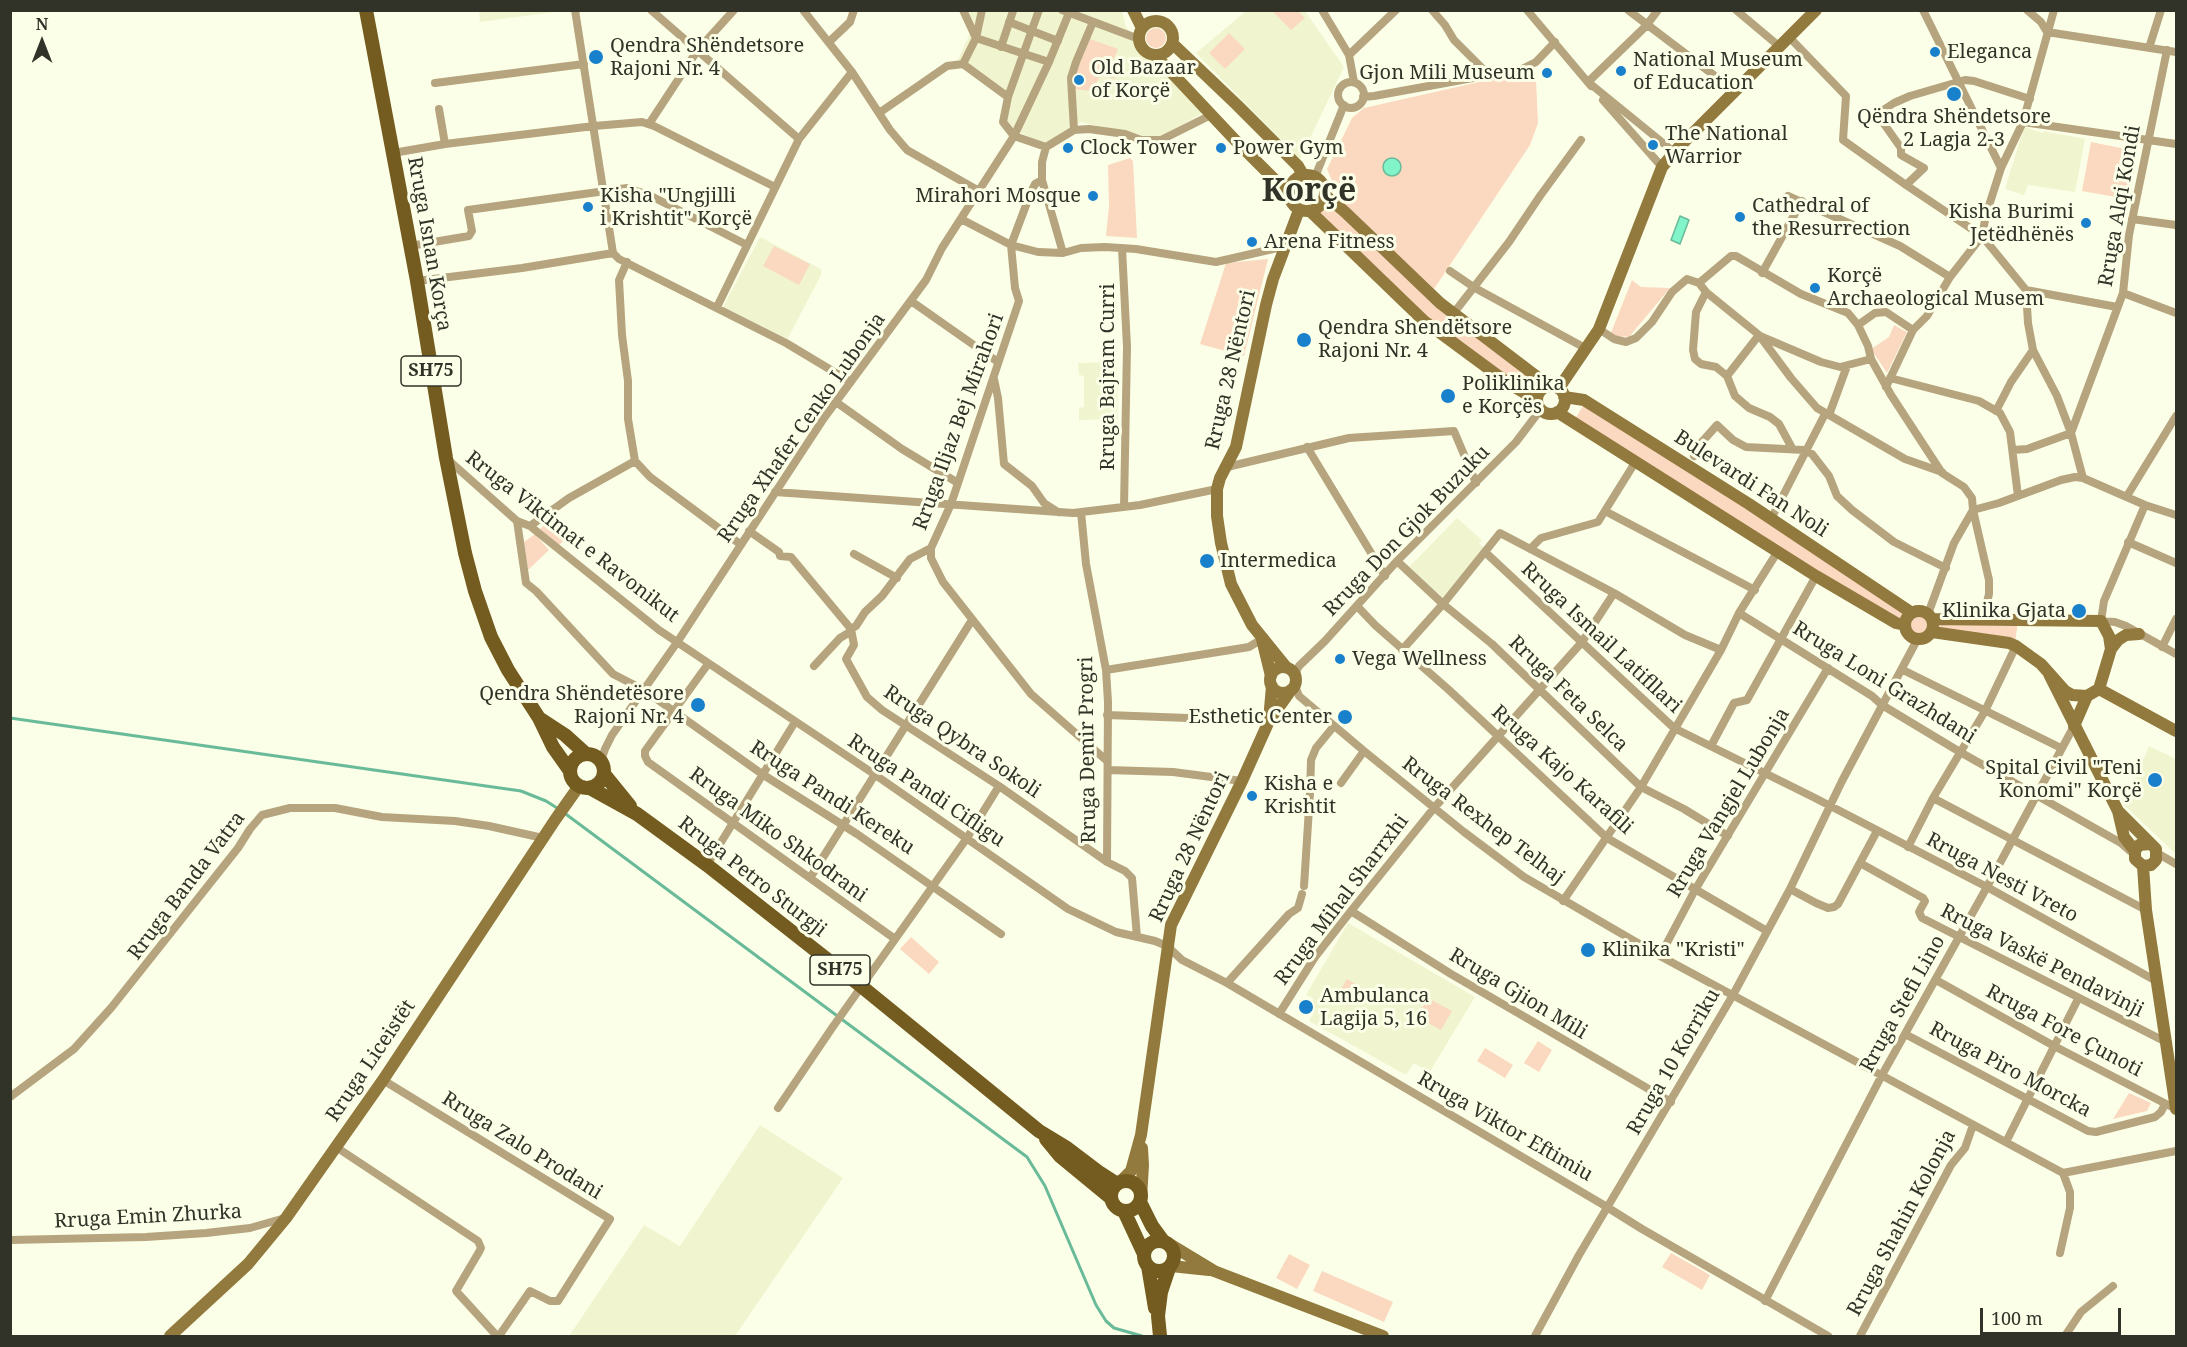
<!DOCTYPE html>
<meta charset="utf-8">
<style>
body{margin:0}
#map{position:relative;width:2187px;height:1347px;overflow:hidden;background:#fbffe7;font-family:"Noto Serif",serif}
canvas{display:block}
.frame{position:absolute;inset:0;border:12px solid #323328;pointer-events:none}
.north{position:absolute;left:12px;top:12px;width:60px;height:60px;-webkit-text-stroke:4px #fbffe7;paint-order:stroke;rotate:0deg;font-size:16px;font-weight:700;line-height:24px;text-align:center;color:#323328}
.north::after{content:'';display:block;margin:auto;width:21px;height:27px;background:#323328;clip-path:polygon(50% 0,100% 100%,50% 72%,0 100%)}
.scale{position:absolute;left:1980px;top:1308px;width:141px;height:27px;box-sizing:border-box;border:3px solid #323328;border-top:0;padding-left:8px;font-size:18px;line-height:21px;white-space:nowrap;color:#323328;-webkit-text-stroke:4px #fbffe7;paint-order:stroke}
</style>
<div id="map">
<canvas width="2187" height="1347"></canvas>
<div class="frame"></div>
<div class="north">N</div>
<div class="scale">100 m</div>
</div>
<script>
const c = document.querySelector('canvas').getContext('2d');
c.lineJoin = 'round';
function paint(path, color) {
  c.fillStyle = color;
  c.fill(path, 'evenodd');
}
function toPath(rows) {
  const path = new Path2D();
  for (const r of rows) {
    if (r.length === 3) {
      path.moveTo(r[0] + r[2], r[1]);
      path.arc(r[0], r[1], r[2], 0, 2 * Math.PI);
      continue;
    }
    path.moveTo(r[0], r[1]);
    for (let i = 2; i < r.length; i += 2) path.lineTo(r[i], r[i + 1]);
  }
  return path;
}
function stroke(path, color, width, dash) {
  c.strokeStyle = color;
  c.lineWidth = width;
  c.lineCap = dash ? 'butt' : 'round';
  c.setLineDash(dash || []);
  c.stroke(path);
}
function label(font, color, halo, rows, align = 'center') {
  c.font = font + ' "Noto Serif",serif';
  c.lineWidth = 6;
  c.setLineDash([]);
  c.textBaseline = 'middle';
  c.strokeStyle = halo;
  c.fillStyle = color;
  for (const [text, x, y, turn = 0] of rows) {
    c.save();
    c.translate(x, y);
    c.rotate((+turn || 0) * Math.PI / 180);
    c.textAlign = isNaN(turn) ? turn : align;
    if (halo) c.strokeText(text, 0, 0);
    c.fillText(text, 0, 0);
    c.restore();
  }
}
const built = toPath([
 [479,10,562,10,562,11,480,22],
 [961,11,1122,11,1126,27,1204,112,1157,139,1142,138,1081,122,1045,144,1001,124,1007,97,957,62,971,31],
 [1246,11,1305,11,1344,67,1300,159,1196,53],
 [2024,127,2043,133,2044,131,2085,139,2075,192,2028,185,2024,195,2005,189],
 [760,237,821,269,821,275,787,340,723,307],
 [1117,362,1118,419,1079,420,1079,408,1084,407,1084,376,1079,375,1078,363],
 [1457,518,1482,540,1479,543,1484,548,1443,598,1408,568],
 [2149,746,2176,759,2176,854,2124,805],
 [1348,923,1475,997,1429,1073,1414,1063,1406,1075,1309,1021,1316,1009,1311,1005,1314,999,1306,995],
 [760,1125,843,1178,735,1336,569,1336,644,1225,680,1246]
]);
const green = toPath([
 [1272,11,1298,11,1305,18,1291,30],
 [1156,38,10],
 [1229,33,1245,49,1225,69,1209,53],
 [1090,39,1118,49,1110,67,1117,70,1114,79,1102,74,1091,91,1075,89,1074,77],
 [1532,70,1536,80,1538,123,1530,145,1434,289,1340,200,1327,169,1352,118,1364,108],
 [2091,142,2136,151,2127,199,2082,191],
 [1130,158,1133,161,1137,238,1106,236,1109,206,1108,165],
 [1326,199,1397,264,1545,384,1535,398,1446,337,1314,213],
 [774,246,810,264,799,285,763,266],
 [1268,259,1244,356,1200,344,1226,263],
 [1632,280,1641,287,1670,288,1629,337,1610,335],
 [1894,325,1907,332,1887,373,1871,349,1889,337],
 [1584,404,1915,614,1925,616,2018,621,2015,643,1928,632,1925,636,1916,636,1893,619,1575,419],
 [556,515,573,532,559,545,540,529],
 [535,534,549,550,528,570,524,542],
 [911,937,939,962,929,974,900,949],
 [1347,979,1360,987,1348,1006,1335,999],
 [1428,998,1452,1011,1441,1030,1417,1017],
 [1538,1041,1552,1050,1539,1072,1524,1063],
 [1485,1048,1513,1065,1505,1078,1477,1061],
 [2129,1093,2151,1103,2147,1111,2113,1119],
 [1671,1253,1710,1275,1702,1290,1662,1267],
 [1289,1254,1310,1265,1297,1289,1276,1278],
 [1322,1271,1393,1302,1384,1322,1313,1291]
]);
const water = toPath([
 [1392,167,9],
 [1680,216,1689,220,1680,244,1671,240,1680,216]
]);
const stream = toPath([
 [10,718,521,791,546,801,557,808],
 [563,812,1027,1157,1045,1186,1096,1305,1106,1321,1114,1328,1142,1336]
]);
const street = toPath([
 [575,10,613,253,619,259,786,343,851,382],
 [651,10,799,139],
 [803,10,852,72,890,130,907,150,979,191],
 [963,10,976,38,963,64,1008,97],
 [1039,10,1008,97,1003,122,1014,136,1046,147,1074,130,1089,129,1125,134,1141,140,1161,140,1211,115],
 [1062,10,1139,39],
 [1322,10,1349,55,1354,82],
 [1432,10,1445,25,1454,40,1489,75],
 [1527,10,1591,86],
 [1628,10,1736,92],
 [1658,10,1646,26,1588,82,1674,152],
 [1736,10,1780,47],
 [1923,10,2001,168],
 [2027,10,2041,22,2047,32,2176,52],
 [1009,22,1058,41],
 [1790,38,1846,96,1843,140,1906,185,1982,236,2026,290,2028,323,2033,350,2057,396,2071,433,2083,478],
 [829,42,850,22,854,10],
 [1001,47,1013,11],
 [2149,48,2161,10],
 [1349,55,1396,10],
 [1049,62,1069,13],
 [1351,95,13],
 [435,83,584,64],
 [1363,97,1374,96,1522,69,1536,62,1555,42],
 [1603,100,1662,167],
 [439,109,445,144],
 [879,113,947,66,963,64],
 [2023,122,2176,144],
 [649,124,697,51,734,10],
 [1074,130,1071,78,1076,62,1093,22],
 [1046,147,1042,162,1042,180,1063,253],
 [393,153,445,144,594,126,642,122,654,126,775,187],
 [1315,177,1344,105],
 [1042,180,1035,184,1031,192,1011,245,1015,288,1019,301,951,504,931,548,931,558,943,582,1031,694,1106,760],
 [1906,185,1924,168,1901,155,1901,148,1877,114,1894,103,1910,96,1965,80,1974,81,2030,99],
 [1788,196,1900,246,1950,277],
 [961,219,1011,245,1038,252,1063,253,1081,248,1105,247,1136,249,1216,262,1286,246],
 [2132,219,2176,225],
 [410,246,469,236,472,231,468,210,627,188,649,195,747,245],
 [1122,248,1127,347,1124,507],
 [627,262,619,280,622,335,628,381,628,419,635,461],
 [1450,271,1475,288,1587,349],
 [1762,273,1802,201],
 [417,281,522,268,613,253],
 [1699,283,1731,256,1736,256,1801,294,1848,313,1858,325,1868,346,1871,359,1891,395,1942,473,1964,487,1972,498,1973,510,1989,580,1989,594,1985,610],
 [1699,283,1706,292,1759,335,1791,378,1817,408,1905,459,1942,472],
 [2026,290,2117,307],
 [1706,292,1696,312,1693,350,1695,359,1701,364,1716,367,1727,376,1735,396,1749,408,1770,417,1779,424,1792,448],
 [2123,293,2176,313],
 [911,301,998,362],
 [717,307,799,139,852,72],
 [1453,314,1509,242,1540,196,1581,140],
 [1858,325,1875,313,1886,312,1913,330],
 [1599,329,1614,339,1626,342,1636,338,1652,322,1672,292,1687,279,1699,283],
 [1760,336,1821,362,1840,367,1871,359],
 [1727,376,1759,335],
 [1890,378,1979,401,2000,413,2010,432,2018,496],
 [994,379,998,398,1004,464,1032,486,1044,503,1058,512],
 [1886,387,1913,330,1927,316,1950,277,1982,236,1986,215,2001,168,2023,122,2054,10],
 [836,402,902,449,958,483],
 [1996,411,2011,382,2033,350],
 [1829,415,1847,366],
 [1307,447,1385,576],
 [2013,450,2027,449,2071,433,2123,293,2129,235,2167,50],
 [1694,456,1701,443,1717,425,1733,440,1746,447,1804,450,1812,454,1829,476,1837,496,1852,510,1894,542,1946,568],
 [446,458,517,521,530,526,659,630,874,774,1068,909,1116,932,1155,941,1167,946,1182,960,1227,983,1602,1204,1642,1229,1828,1336],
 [635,461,650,477,740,544],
 [1227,467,1349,438,1454,431,1476,483],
 [775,492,1073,513,1140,505,1217,489],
 [2127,496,2176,416],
 [2145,505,2104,601,2101,621,2115,622,2126,626,2176,654],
 [1605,511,1755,590],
 [1081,512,1086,564,1106,670,1108,702,1107,862,1125,871,1132,878,1137,937],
 [1771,519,1825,414],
 [517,521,526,583,536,591,613,674,644,690,762,774,857,834,1001,934],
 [530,526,569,498,635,461],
 [749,531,779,552,780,556,791,557,851,629],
 [2128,542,2176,563],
 [931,548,910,559,882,596,865,612,856,626,851,629,854,645,846,659,867,697,882,710,999,786,1107,862],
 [1530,549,1541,538,1598,522,1636,461],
 [1485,552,1674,728,1813,797,1987,887,2158,982],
 [854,554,897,578],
 [1397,561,1443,604,1492,644,1641,787,1684,809,1728,836],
 [1357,606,1375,625,1449,690,1607,838,1767,931],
 [1739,613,1872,696,1882,705,1960,752,2121,843,2130,851],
 [1928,614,1954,543,1973,510,1999,503,2061,480,2075,477,2083,478,2145,505,2176,515],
 [2162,647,2176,619],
 [1402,650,1443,604,1500,533,1614,593,1685,635,1721,650],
 [708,664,645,751,645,756,648,762,895,939],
 [814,666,840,638,850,632],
 [1106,670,1249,647,1262,639],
 [1903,670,2061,748],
 [1295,674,1299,666,1325,641,1397,561,1516,442,1541,409],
 [1295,686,1299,696,1364,751,1464,832,1524,877,1660,956,2063,1173,2176,1151],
 [1107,715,1269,721],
 [1711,746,1734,703,1747,700,1816,576],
 [601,761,605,749,612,735,678,641,824,418,926,280,942,248,1014,136,1049,62,976,38,982,10],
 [1108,770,1173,772,1242,781],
 [1341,783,1364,751],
 [1933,798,2146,910],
 [1908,847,1933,798,1985,711,2016,646],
 [2157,853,2176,864],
 [1860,863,1923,898,1925,901,1919,912,1922,918,2168,1043],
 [707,865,795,722],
 [810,878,972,620],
 [1304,886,1310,793,1311,760,1316,748,1334,726],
 [1790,889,1816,903,1828,908,1834,907,1838,904,1877,831],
 [1563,901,1641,787,1721,650,1739,613,1778,551],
 [1351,911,1451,974,1671,1102],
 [1660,956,1695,890,1828,668],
 [1936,980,2054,1046,2170,1106],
 [1227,983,1289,914,1298,908,1302,894],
 [1279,1014,1315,957,1351,911,1434,808,1582,642,1614,593],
 [1905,1034,2088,1131,2096,1132,2155,1117,2161,1112,2165,1104],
 [383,1080,610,1219,558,1301,550,1301,530,1291,499,1336],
 [10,1097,74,1049,111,1008,238,848,250,829,262,815,290,808,335,808,382,817,455,821,489,826,543,838],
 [778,1108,832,1028,967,838,999,786],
 [2006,1142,2078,999],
 [336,1147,478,1241,481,1248,479,1252,456,1291,497,1336],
 [10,1240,146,1237,206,1233,250,1228,285,1218],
 [2060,1253,2070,1208,2070,1192,2063,1173],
 [1765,1301,1882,1075,1987,887,2074,726],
 [1535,1336,1579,1255,1733,995,1790,889,1842,781,1917,640],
 [1860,1336,1951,1165,1965,1148,1973,1125],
 [2065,1336,2081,1312,2113,1286]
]);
const secondary = toPath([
 [1133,10,1142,28],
 [1156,38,17],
 [1173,44,1237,105,1298,166,1303,175],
 [1156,56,1235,140,1278,183,1288,191],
 [1307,193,18],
 [1325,195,1345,212,1440,303,1549,386],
 [1310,211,1424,321,1508,383,1537,400],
 [1551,400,14],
 [1559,388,1599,329,1662,167,1679,147,1816,10],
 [1564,397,1584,400,1749,504,1912,613],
 [1557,412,1816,576,1896,623,1905,625],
 [1919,625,14],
 [1932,619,2101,621,2109,636,2111,649,2099,689],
 [1932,632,2009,643,2016,646,2041,664,2065,691,2072,695,2087,696,2099,689],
 [1262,639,1271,676],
 [2111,649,2118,640,2126,635,2139,634],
 [1286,667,1252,625,1231,584,1221,543,1217,516,1217,489,1220,478,1236,447,1266,305,1273,279,1299,210],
 [1283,680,13],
 [2049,674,2118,811,2156,849,2156,860,2151,865,2143,866,2135,859,2135,851,2139,845,2150,844],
 [2099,689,2176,731],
 [1269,720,1272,686],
 [2074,726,2087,696],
 [2118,811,2124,837,2135,851],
 [2143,866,2146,910,2176,1109],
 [1120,1182,1131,1171,1141,1135,1171,925,1242,781,1269,721,1291,690],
 [1141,1199,1143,1165,1142,1148],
 [1171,1245,1214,1271,1383,1336],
 [1171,1266,1209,1270],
 [170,1336,248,1264,286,1218,383,1080,555,820,579,786]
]);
const primary = toPath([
 [366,10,417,281,446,458,465,553,475,591,491,637,508,670,539,718,553,747,570,771],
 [539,718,565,735,586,754],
 [587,771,17],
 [604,774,630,806],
 [590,788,637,814,707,865,861,986,1039,1131,1067,1148,1100,1173,1117,1184],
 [1046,1139,1060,1156,1111,1198],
 [1126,1196,15],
 [1140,1202,1152,1226,1163,1241],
 [1124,1211,1144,1254],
 [1159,1256,15],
 [1148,1266,1155,1308],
 [1160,1336,1158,1316,1161,1292,1169,1268]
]);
const markers = [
 [1935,52,6,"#1981cc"],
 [596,57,8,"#1981cc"],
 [1621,71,6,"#1981cc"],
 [1547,73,6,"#1981cc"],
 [1079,80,6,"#1981cc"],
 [1954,94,8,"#1981cc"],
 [1653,145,6,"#1981cc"],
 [1068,148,6,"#1981cc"],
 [1221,148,6,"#1981cc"],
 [1093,196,6,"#1981cc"],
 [588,207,6,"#1981cc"],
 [1740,217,6,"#1981cc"],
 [2086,223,6,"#1981cc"],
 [1252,242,6,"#1981cc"],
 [1815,288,6,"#1981cc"],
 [1304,340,8,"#1981cc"],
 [1448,396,8,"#1981cc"],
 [1207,561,8,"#1981cc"],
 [2079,611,8,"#1981cc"],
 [1340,659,6,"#1981cc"],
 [698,705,8,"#1981cc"],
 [1345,717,8,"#1981cc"],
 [2155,780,8,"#1981cc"],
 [1252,796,6,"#1981cc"],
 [1588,950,8,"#1981cc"],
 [1306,1007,8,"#1981cc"]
];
const shields = [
 [431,371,60],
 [840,970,60]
];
const shieldNames = [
 ["SH75",431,371],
 ["SH75",840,970]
];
const poiNames = [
 ["Qendra Shëndetsore",610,46],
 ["Rajoni Nr. 4",610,69],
 ["Eleganca",1947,52],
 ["National Museum",1633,60],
 ["of Education",1633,83],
 ["Old Bazaar",1091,68],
 ["of Korçë",1091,91],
 ["Gjon Mili Museum",1535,73,"right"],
 ["Qëndra Shëndetsore",1954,117,"center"],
 ["2 Lagja 2-3",1954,140,"center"],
 ["The National",1665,134],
 ["Warrior",1665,157],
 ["Clock Tower",1080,148],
 ["Power Gym",1233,148],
 ["Kisha \"Ungjilli",600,196],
 ["i Krishtit\" Korçë",600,219],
 ["Mirahori Mosque",1081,196,"right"],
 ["Cathedral of",1752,206],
 ["the Resurrection",1752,229],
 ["Kisha Burimi",2074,212,"right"],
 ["Jetëdhënës",2074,235,"right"],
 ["Arena Fitness",1264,242],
 ["Korçë",1827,276],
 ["Archaeological Musem",1827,299],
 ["Qendra Shendëtsore",1318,328],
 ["Rajoni Nr. 4",1318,351],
 ["Poliklinika",1462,384],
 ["e Korçës",1462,407],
 ["Intermedica",1220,561],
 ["Klinika Gjata",2066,611,"right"],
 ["Vega Wellness",1352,659],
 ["Qendra Shëndetësore",684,694,"right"],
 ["Rajoni Nr. 4",684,717,"right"],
 ["Esthetic Center",1332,717,"right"],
 ["Spital Civil \"Teni",2142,768,"right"],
 ["Konomi\" Korçë",2142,791,"right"],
 ["Kisha e",1264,784],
 ["Krishtit",1264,807],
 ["Klinika \"Kristi\"",1602,950],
 ["Ambulanca",1320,996],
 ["Lagija 5, 16",1320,1019]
];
const streetNames = [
 ["Rruga Alqi Kondi",2120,206,-80],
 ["Rruga Isnan Korça",429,244,80],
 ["Rruga 28 Nëntori",1231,370,-77],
 ["Rruga Bajram Curri",1108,377,-90],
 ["Rruga Iljaz Bej Mirahori",959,422,-70],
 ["Rruga Xhafer Cenko Lubonja",802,428,-55],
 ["Bulevardi Fan Noli",1751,484,33],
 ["Rruga Don Gjok Buzuku",1407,531,-46],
 ["Rruga Viktimat e Ravonikut",572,537,38],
 ["Rruga Ismail Latifllari",1601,638,43],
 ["Rruga Loni Grazhdani",1884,683,32],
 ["Rruga Feta Selca",1568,694,44],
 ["Rruga Qybra Sokoli",962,742,34],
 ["Rruga Demir Progri",1088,750,-91],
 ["Rruga Kajo Karafili",1562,770,42],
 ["Rruga Pandi Cifligu",926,791,34],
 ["Rruga Pandi Kereku",832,798,33],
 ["Rruga Vangjel Lubonja",1729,803,-59],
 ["Rruga Rexhep Telhaj",1483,821,37],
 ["Rruga Miko Shkodrani",778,835,36],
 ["Rruga 28 Nëntori",1190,847,-65],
 ["Rruga Petro Sturgji",752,877,38],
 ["Rruga Nesti Vreto",2002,878,28],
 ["Rruga Banda Vatra",187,886,-53],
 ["Rruga Mihal Sharrxhi",1342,900,-53],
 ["Rruga Vaskë Pendavinji",2042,961,27],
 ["Rruga Gjion Mili",1518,994,31],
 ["Rruga Stefi Lino",1903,1004,-61],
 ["Rruga Fore Çunoti",2064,1031,28],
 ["Rruga Liceistët",371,1061,-56],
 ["Rruga 10 Korriku",1674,1062,-60],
 ["Rruga Piro Morcka",2010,1070,28],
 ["Rruga Viktor Eftimiu",1505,1127,30],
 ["Rruga Zalo Prodani",522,1146,32],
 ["Rruga Emin Zhurka",148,1217,-3],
 ["Rruga Shahin Kolonja",1902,1223,-62]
];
const townNames = [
 ["Korçë",1309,192]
];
paint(built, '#f0f5d0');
paint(green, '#fad9c0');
paint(water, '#81f4c9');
stroke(water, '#69ba99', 1.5);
stroke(stream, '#69ba99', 3);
stroke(street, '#b5a47e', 8);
stroke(secondary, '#927a3f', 12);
stroke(primary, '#745c20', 14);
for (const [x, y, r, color] of markers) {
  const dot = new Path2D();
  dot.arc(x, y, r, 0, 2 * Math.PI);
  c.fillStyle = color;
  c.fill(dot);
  stroke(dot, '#fbffe7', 2);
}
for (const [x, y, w] of shields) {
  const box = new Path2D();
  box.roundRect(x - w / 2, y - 15, w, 30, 4.5);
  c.fillStyle = '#fbffe7';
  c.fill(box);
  stroke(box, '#323328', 1.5);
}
label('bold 18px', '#323328', null, shieldNames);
label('20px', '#323328', '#fbffe7', poiNames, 'left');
label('20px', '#323328', '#fbffe7', streetNames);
label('bold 32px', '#323328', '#fbffe7', townNames);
</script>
